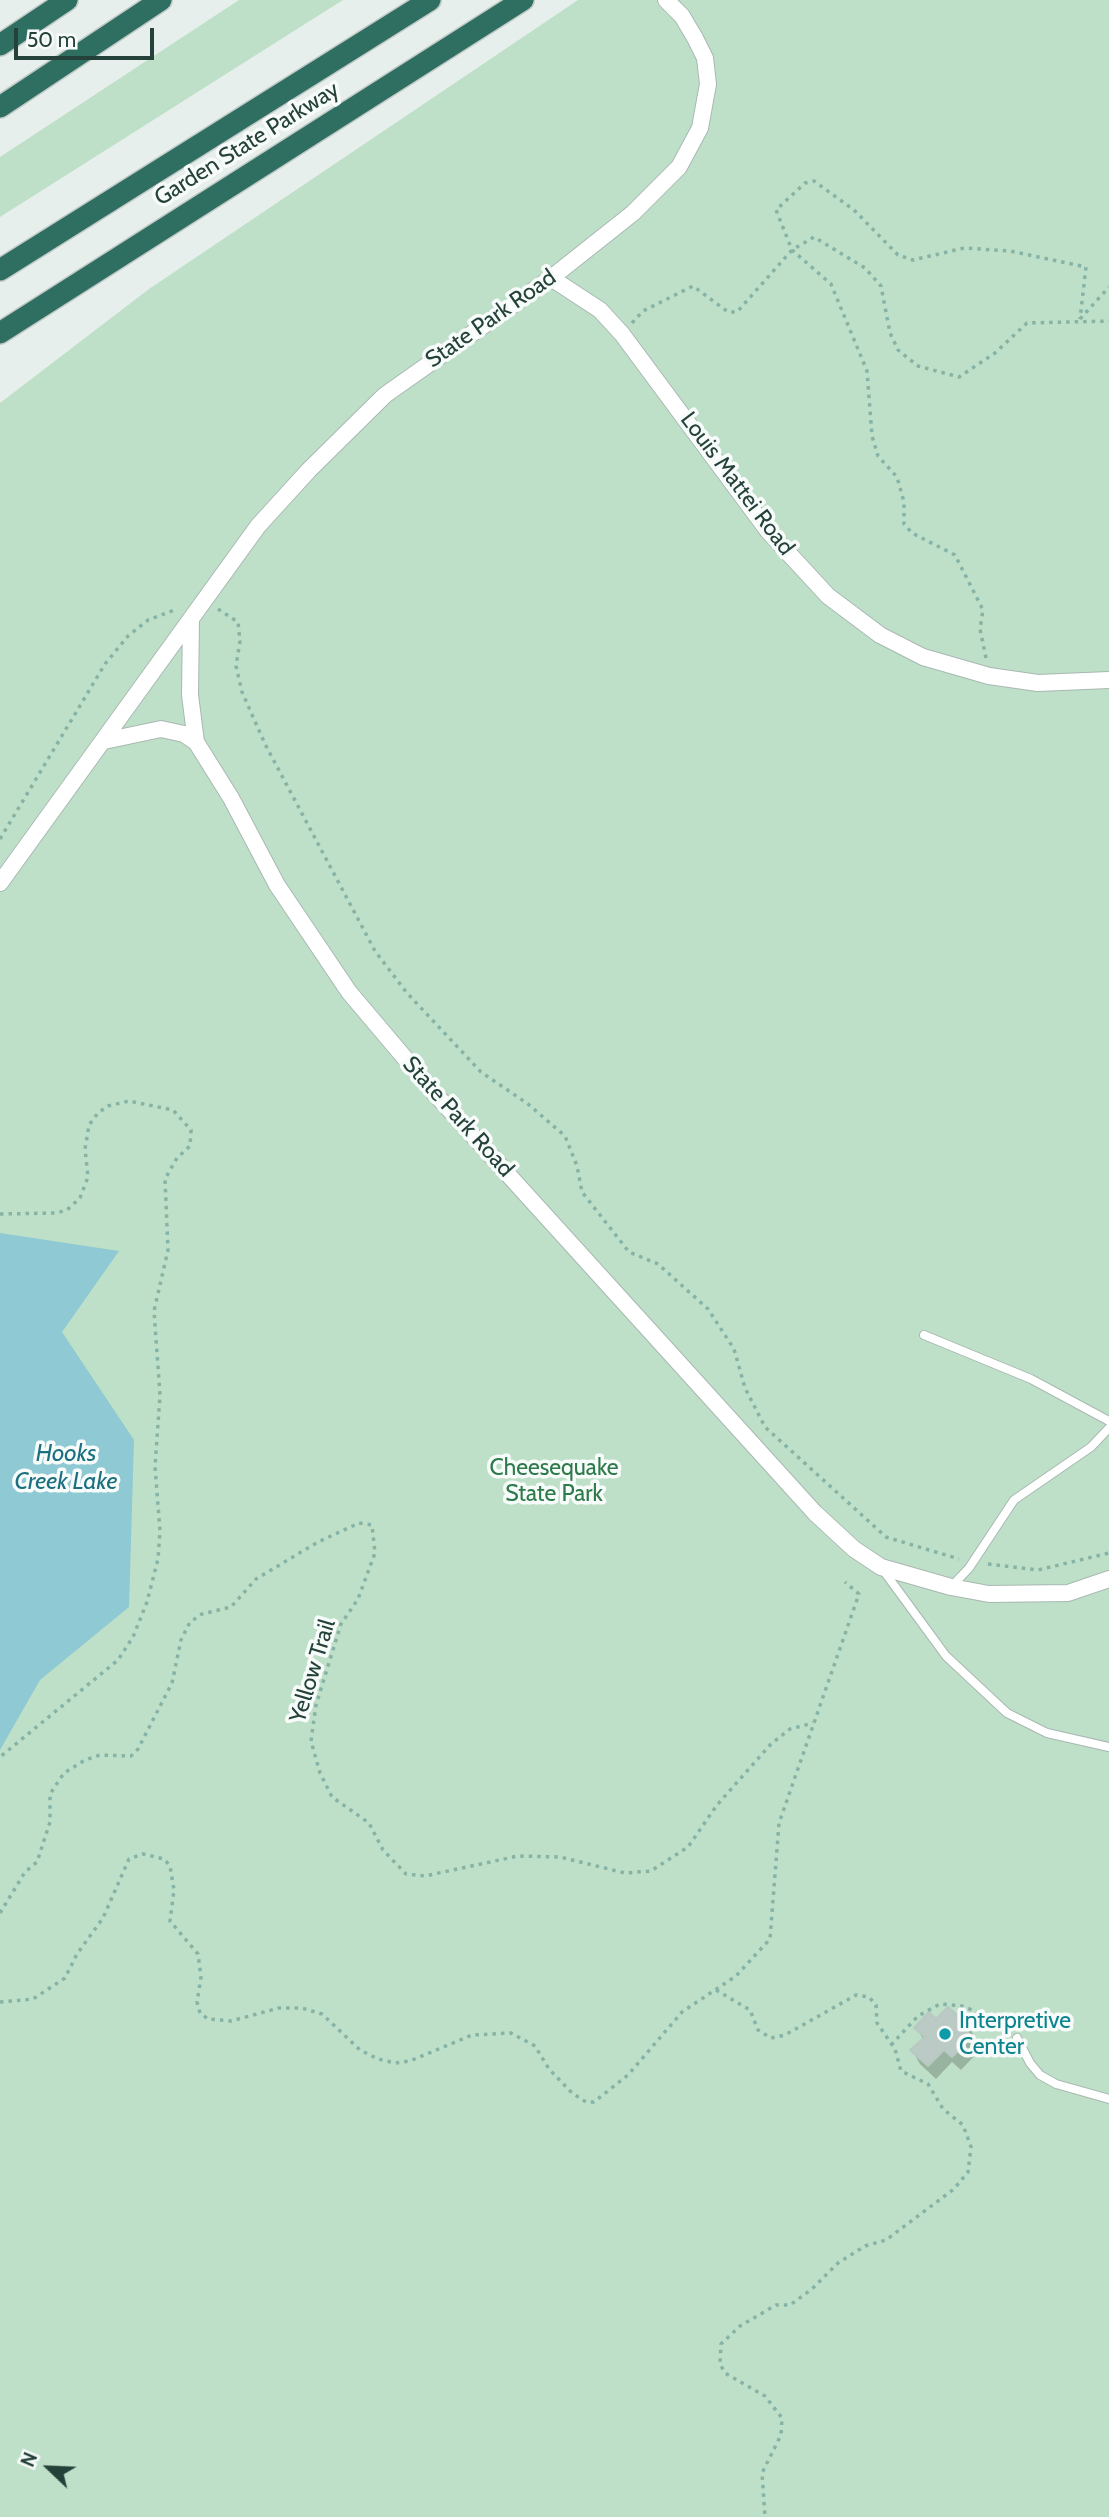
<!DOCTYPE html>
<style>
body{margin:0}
#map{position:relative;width:1109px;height:2517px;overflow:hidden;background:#e6efeb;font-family:Cabin,sans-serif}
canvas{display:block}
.north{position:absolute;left:14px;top:2433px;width:70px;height:70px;-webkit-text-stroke:5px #f7fbf9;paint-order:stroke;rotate:293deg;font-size:19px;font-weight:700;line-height:28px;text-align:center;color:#24423a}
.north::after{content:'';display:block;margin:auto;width:24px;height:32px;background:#24423a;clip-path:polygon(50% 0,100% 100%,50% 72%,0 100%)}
.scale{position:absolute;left:14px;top:28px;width:140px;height:32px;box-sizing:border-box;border:4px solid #24423a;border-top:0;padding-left:9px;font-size:21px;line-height:24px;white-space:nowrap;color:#24423a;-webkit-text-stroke:5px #f7fbf9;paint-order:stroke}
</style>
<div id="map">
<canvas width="1109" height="2517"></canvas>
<div class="north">N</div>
<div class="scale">50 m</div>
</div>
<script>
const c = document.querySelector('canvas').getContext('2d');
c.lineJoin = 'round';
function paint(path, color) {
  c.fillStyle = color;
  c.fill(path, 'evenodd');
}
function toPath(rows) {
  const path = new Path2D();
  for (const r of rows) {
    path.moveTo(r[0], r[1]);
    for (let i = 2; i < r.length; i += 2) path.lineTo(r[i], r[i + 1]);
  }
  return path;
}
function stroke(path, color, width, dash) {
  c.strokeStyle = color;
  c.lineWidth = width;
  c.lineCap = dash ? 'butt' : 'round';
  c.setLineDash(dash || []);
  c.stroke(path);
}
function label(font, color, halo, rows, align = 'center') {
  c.font = font + ' Cabin,sans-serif';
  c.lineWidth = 7;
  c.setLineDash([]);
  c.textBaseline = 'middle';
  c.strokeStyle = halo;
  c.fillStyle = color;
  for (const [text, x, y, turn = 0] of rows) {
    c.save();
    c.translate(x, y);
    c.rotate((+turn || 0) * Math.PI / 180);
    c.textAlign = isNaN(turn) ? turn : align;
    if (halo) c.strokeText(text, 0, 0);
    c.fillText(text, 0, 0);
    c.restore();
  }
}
const green = toPath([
 [239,0,343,0,0,217,0,157],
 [578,0,1109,0,1109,2517,0,2517,0,403,149,289]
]);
const water = toPath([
 [0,1233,119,1251,62,1332,134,1440,129,1607,40,1680,0,1750]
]);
const shadow = toPath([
 [936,2021,969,2027,977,2041,974,2044,978,2052,961,2070,952,2062,936,2079,920,2064,912,2050,924,2041,917,2028]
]);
const building = toPath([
 [948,2007,970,2026,966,2031,972,2037,952,2057,944,2050,928,2066,910,2050,925,2037,914,2028,929,2012,936,2019,948,2007]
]);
const path = toPath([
 [1080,319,1109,287],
 [632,323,643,311,693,286,728,312,737,312,792,250,814,237,865,268,881,286,890,333,898,350,918,366,959,377,995,353,1027,323,1109,321],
 [218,609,238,622,240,641,236,666,242,692,265,744,375,951,407,993,481,1072,528,1104,565,1136,577,1166,582,1192,629,1252,658,1264,708,1309,734,1349,745,1388,765,1427,886,1537,959,1559],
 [986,658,980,629,983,610,955,555,912,533,904,524,904,502,897,477,878,456,872,436,867,371,831,284,792,250,776,210,805,183,814,181,854,210,898,255,913,260,964,248,1010,251,1086,267,1080,319],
 [0,839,105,664,128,636,148,620,177,609],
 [0,1214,56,1213,67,1210,80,1198,88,1177,85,1149,89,1125,98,1113,108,1106,129,1101,173,1110,191,1130,190,1146,177,1158,165,1179,168,1250,154,1311,160,1395,155,1467,160,1531,158,1559,147,1602,133,1637,118,1660,0,1757],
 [988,1564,1038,1570,1109,1553],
 [0,1913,25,1872,37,1862,50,1822,50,1794,64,1773,85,1760,100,1755,131,1756,138,1749,172,1683,181,1640,190,1622,202,1614,231,1607,256,1579,318,1542,359,1523,372,1525,375,1553,358,1599,341,1624,316,1705,311,1741,320,1773,332,1797,369,1823,383,1850,406,1874,425,1876,518,1856,560,1857,625,1873,651,1871,688,1847,717,1805,771,1744,790,1729,813,1723],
 [716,1990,750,2010,758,2030,771,2038,785,2035,856,1995,869,1997,876,2005,877,2023,895,2049,901,2071,928,2084,943,2109,963,2125,971,2147,968,2172,954,2189,886,2240,865,2246,838,2263,812,2289,790,2305,776,2305,740,2326,721,2344,720,2364,725,2373,765,2396,782,2418,781,2435,762,2473,765,2517],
 [0,2002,33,1999,65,1978,77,1954,103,1918,129,1859,143,1854,164,1859,170,1866,174,1890,170,1921,198,1954,201,1977,197,2002,200,2013,208,2019,231,2021,279,2008,302,2008,322,2014,360,2050,378,2059,395,2063,410,2061,472,2035,511,2033,535,2046,549,2069,572,2093,586,2102,594,2102,628,2075,682,2012,736,1976,770,1939,779,1823,859,1594,845,1582],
 [891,2045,918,2016,940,2004,962,2006,992,2018,1007,2030]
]);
const lane = toPath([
 [924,1335,1031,1379,1109,1421],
 [883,1570,946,1656,1007,1713,1047,1733,1109,1747],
 [951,1587,969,1568,1014,1500,1091,1447,1109,1428],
 [1017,2038,1030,2063,1040,2075,1056,2084,1109,2099]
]);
const street = toPath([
 [551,278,600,310,622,334,768,531,828,596,880,635,923,657,989,676,1038,683,1109,680],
 [191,619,190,695,196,742,231,798,277,885,349,992,436,1095,815,1513,854,1549,881,1567,951,1587,989,1594,1068,1593,1109,1579],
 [104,741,161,729,184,734,196,742],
 [0,883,258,526,309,470,385,395,551,278,633,213,679,167,700,128,708,84,705,58,695,38,682,16,666,0]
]);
const highway = toPath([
 [0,45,67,0],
 [0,107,161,0],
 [0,270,430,0],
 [0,333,523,0]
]);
const markers = [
 [945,2034,7,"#0f9aa8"]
];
const streetNames = [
 ["Garden State Parkway",247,144,-32],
 ["State Park Road",491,319,-35],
 ["Louis Mattei Road",737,484,53],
 ["State Park Road",458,1117,48],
 ["Yellow Trail",313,1671,-73]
];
const parkNames = [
 ["Cheesequake",554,1468],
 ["State Park",554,1494]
];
const cultureNames = [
 ["Interpretive",959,2021],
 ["Center",959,2047]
];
const waterNames = [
 ["Hooks",66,1454],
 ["Creek Lake",66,1482]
];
paint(green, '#bfe0c8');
paint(water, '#8ec9d4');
paint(shadow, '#0003');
paint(building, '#bbcac4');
stroke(building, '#b8c9c2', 2);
stroke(lane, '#a8b8b2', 10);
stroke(street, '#a8b8b2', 18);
stroke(highway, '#c2cac8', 24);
stroke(path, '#86b3a5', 3.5, [3.5, 5]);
stroke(lane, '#fff', 8);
stroke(street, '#fff', 16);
stroke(highway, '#2f6f62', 21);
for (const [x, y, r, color] of markers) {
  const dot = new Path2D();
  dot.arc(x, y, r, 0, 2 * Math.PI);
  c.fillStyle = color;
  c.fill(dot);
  stroke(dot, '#f7fbf9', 2.5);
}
label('23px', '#24423a', '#f7fbf9', streetNames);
label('23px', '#2d7a4b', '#f7fbf9', parkNames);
label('23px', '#0d838f', '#f7fbf9', cultureNames, 'left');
label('italic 24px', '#1c6f80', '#f7fbf9', waterNames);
</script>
